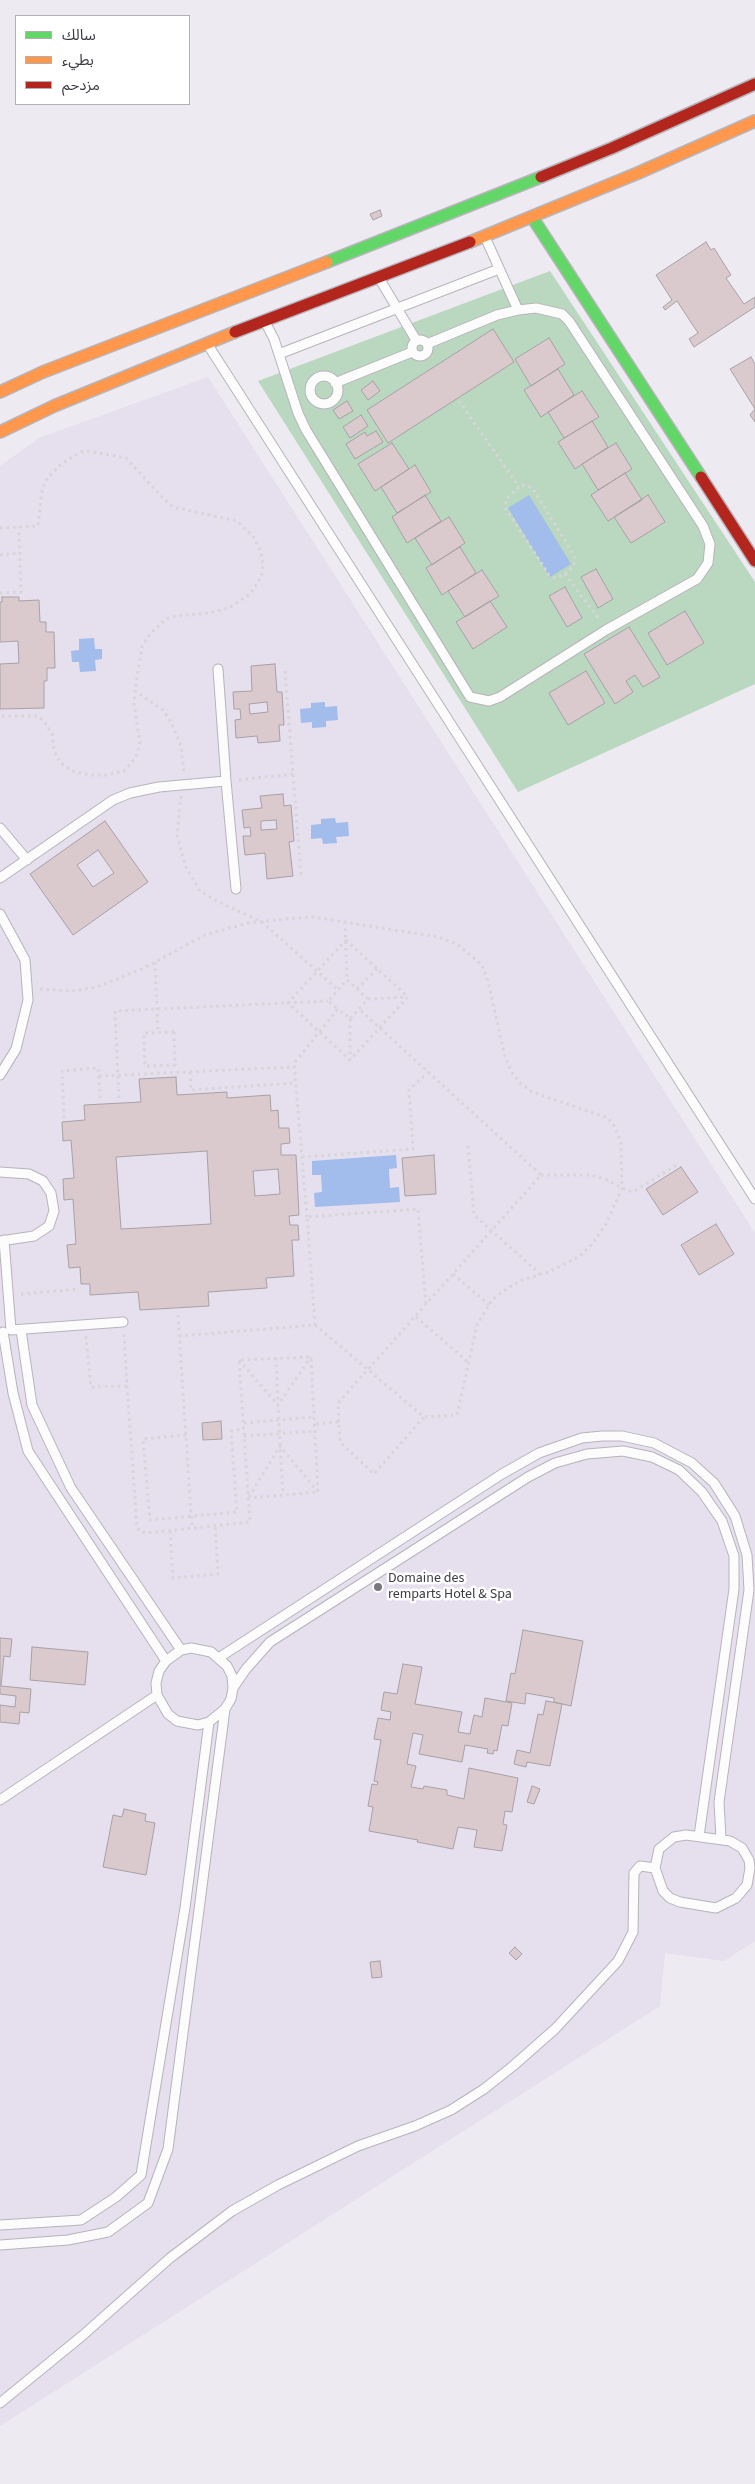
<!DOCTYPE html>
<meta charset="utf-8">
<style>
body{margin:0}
#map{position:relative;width:755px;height:2484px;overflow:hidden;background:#edeaf2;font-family:"Source Sans 3","Noto Sans Arabic",sans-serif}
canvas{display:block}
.legend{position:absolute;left:15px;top:15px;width:175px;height:90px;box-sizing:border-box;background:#fff;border:1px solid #b1b0b3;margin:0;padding:6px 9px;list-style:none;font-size:15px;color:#3c3a40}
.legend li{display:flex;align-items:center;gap:10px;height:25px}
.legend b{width:25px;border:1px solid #b1b0b3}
</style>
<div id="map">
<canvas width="755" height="2484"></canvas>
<ul class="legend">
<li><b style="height:6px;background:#63d668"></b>سالك</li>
<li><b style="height:6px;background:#ff974d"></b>بطيء</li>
<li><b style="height:6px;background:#b3261e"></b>مزدحم</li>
</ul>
</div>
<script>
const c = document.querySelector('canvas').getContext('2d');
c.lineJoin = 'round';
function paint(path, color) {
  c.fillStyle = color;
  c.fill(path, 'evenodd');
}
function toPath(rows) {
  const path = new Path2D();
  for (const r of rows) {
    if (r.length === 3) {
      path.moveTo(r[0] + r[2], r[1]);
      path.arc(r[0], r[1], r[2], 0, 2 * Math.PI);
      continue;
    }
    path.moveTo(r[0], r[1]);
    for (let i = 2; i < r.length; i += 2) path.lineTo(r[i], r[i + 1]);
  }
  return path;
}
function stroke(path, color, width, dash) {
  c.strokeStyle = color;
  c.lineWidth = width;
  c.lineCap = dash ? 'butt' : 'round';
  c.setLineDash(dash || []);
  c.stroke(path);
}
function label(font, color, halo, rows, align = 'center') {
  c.font = font + ' "Source Sans 3",sans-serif';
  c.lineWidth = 5;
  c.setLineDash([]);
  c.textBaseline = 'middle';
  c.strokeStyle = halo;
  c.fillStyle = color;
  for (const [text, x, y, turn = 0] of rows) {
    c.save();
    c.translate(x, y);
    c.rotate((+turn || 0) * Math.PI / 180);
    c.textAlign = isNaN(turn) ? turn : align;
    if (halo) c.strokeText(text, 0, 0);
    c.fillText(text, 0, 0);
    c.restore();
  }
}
const built = toPath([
 [208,377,755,1233,755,1941,724,1961,665,1953,660,2006,0,2426,0,466,39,438]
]);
const green = toPath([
 [550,271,755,582,755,684,518,792,258,381]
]);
const water = toPath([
 [529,495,571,564,550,577,508,508],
 [94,638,95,649,102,649,102,659,95,660,96,671,80,672,79,662,72,662,71,651,79,650,79,639],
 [325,702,325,707,337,706,338,720,326,721,326,727,312,728,312,722,301,723,300,709,311,708,311,703],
 [335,818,336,823,348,822,349,836,336,837,337,843,323,844,322,838,311,839,311,825,321,824,321,819],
 [396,1155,397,1168,389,1169,390,1188,399,1187,400,1202,315,1207,314,1193,322,1192,321,1175,312,1175,312,1161]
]);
const building = toPath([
 [380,210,382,216,373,220,370,214,380,210],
 [706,242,711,250,714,248,731,275,726,278,744,304,755,297,755,307,694,347,689,339,698,333,677,301,665,310,663,307,672,300,656,275,706,242],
 [493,329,514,362,388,443,367,410,493,329],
 [549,338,565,364,531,386,515,359,549,338],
 [751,357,755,364,755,422,750,415,755,409,730,369,751,357],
 [558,369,574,395,541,417,524,390,558,369],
 [373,381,380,391,368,400,361,390,373,381],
 [582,391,599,417,564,438,548,412,582,391],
 [347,401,353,411,339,419,333,410,347,401],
 [361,415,368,426,350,438,343,427,361,415],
 [592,421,608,447,575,469,558,442,592,421],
 [376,431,383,442,355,459,346,444,365,432,367,436,376,431],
 [392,443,409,469,375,491,358,464,392,443],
 [616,443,632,469,598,490,582,464,616,443],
 [415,465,431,492,397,513,381,487,415,465],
 [625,473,642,500,608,521,591,495,625,473],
 [425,495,441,521,407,543,392,517,425,495],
 [648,495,665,522,631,543,614,517,648,495],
 [449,517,465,543,432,565,415,538,449,517],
 [460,547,476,573,442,595,426,568,460,547],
 [596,569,613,599,598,608,581,577,596,569],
 [482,570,499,596,465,617,448,591,482,570],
 [565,587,582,618,567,627,549,596,565,587],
 [2,597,19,597,19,601,39,600,40,622,46,622,46,632,54,632,55,668,47,668,47,681,44,681,44,708,0,709,0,664,19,663,18,641,0,642,0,602,2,602,2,597],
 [490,601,507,627,473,649,456,622,490,601],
 [685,611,704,643,667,665,648,633,685,611],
 [629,627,660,677,643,687,635,675,626,681,633,692,615,704,584,654,629,627],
 [275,664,277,692,282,692,284,725,279,725,280,741,258,743,257,736,236,738,235,720,241,719,240,709,234,709,233,692,252,691,251,666,275,664],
 [267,702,268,712,250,714,249,704,267,702],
 [586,671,605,703,568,725,549,693,586,671],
 [283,794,284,806,291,805,294,841,289,842,293,876,267,879,265,853,245,855,243,836,251,836,250,827,244,828,242,810,262,808,260,796,283,794],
 [276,820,277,829,261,830,261,821,276,820],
 [105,821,148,882,73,935,30,874,105,821],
 [98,850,114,873,93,887,77,865,98,850],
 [176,1077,177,1095,227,1092,227,1098,270,1095,271,1111,278,1110,279,1128,289,1128,290,1143,281,1144,281,1155,296,1155,299,1215,289,1216,290,1225,298,1225,299,1240,292,1240,294,1276,266,1278,267,1288,208,1292,209,1306,140,1310,138,1292,90,1295,90,1284,81,1284,80,1267,69,1268,67,1245,76,1244,73,1199,64,1200,63,1179,74,1178,71,1140,63,1141,62,1122,85,1120,84,1105,141,1102,139,1079,176,1077],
 [207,1151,211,1224,121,1229,116,1157,207,1151],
 [278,1169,280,1194,255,1196,253,1171,278,1169],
 [434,1155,436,1194,405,1196,402,1158,434,1155],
 [681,1167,698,1192,663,1215,646,1189,681,1167],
 [716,1224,734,1254,699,1275,681,1245,716,1224],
 [221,1421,222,1439,203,1440,202,1423,221,1421],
 [523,1630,583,1641,571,1706,554,1702,554,1698,526,1693,525,1704,506,1701,511,1673,515,1674,523,1630],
 [0,1638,12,1639,10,1657,4,1656,1,1686,31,1689,29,1713,20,1712,19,1724,0,1722,0,1705,15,1707,16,1696,0,1694,0,1638],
 [32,1647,88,1652,85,1685,30,1680,32,1647],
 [403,1664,422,1667,415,1704,462,1712,458,1732,470,1734,474,1715,482,1717,485,1698,512,1703,508,1726,502,1725,497,1751,494,1750,493,1754,487,1753,488,1749,465,1745,462,1762,419,1754,423,1735,413,1733,407,1764,416,1766,411,1787,423,1789,424,1786,447,1790,447,1795,464,1799,469,1768,518,1778,512,1812,505,1811,503,1824,507,1825,502,1851,474,1847,477,1830,458,1827,453,1849,417,1842,418,1840,369,1831,373,1807,368,1806,372,1784,377,1785,378,1782,374,1781,381,1740,374,1739,378,1718,390,1720,391,1712,381,1710,384,1692,397,1694,403,1664],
 [546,1701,562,1704,550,1766,527,1762,526,1767,514,1764,517,1750,530,1753,538,1714,543,1715,546,1701],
 [532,1786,540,1789,534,1804,527,1802,532,1786],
 [124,1809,146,1814,145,1821,155,1823,146,1875,103,1867,113,1815,122,1817,124,1809],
 [515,1947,522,1954,516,1960,509,1953,515,1947],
 [380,1961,382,1977,372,1978,370,1962,380,1961]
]);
const path = toPath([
 [459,401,519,487],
 [0,528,38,526,42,491,46,480,61,464,81,452,88,451,126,458,163,498,173,507,237,521,253,536,261,552,263,566,261,578,250,594,229,608,209,613,176,616,166,619,150,634,142,647,135,691,163,710,171,722,181,746,184,773],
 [0,555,19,553],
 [565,574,574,566,575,557,533,489,526,485,520,486,506,499,506,509,549,575,555,578,565,574,599,619],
 [0,593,21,592,19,527],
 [285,671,301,876],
 [2,716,38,716,45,722,52,734,54,751,61,763,72,771,90,775,106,775,124,771,136,757,140,743,134,704,135,691],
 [239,780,293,774],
 [181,796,177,835,186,867,200,891,217,901,262,922,338,990],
 [345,922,347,980],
 [346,940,408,997,350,1060,288,1003,346,940],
 [155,962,158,1033],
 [40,989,72,991,97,987,144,968,205,935,248,923,286,919,313,917,438,937,457,944,482,965,488,981,505,1057,512,1073,520,1083,532,1092,608,1118,615,1127,621,1143,622,1188,606,1224,592,1244,580,1256,549,1272,522,1280,506,1289,492,1300,477,1325,457,1415,424,1417],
 [357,989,377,969],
 [368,999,407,997],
 [350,1019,350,1060],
 [174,1032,175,1065,145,1066,144,1033,174,1032],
 [190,1072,191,1090,295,1083],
 [99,1076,100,1098],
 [119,1098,115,1011,328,1001],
 [64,1118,62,1071,98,1068,99,1076,294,1067],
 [468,1146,474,1215,540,1274],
 [302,1157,413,1149,409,1090,428,1072],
 [541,1175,591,1175,607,1180,629,1191,636,1190,678,1164],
 [307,1217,294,1063,338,1009,350,1019,368,999,347,980,328,1001,338,1009],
 [453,1274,489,1305],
 [21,1294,79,1289],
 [178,1315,192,1528],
 [416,1317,469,1363],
 [315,1325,307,1217,418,1209,426,1305],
 [86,1336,91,1387,127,1386,124,1333],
 [179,1336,315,1325,424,1417,374,1474,340,1442,339,1422,315,1424],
 [276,1358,278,1405,311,1357],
 [239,1360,278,1405,283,1495],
 [127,1386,137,1528,141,1532,146,1533,250,1522,239,1360,311,1357,318,1492,249,1498],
 [339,1422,338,1403,541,1175,359,1009],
 [244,1423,314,1417],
 [186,1435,143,1439,150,1520,237,1512,231,1431,244,1429],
 [244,1436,315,1431],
 [249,1497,280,1446,318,1492],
 [170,1531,173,1578,218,1574,215,1526]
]);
const lane = toPath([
 [485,237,518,310],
 [379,278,416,340],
 [265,322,274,339,298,413,306,430,470,697,489,701,500,697,606,630,697,579,708,563,710,544,703,526,569,321,562,314,536,308,518,310,497,315,427,344],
 [420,348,8],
 [208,345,755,1199],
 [279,354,499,269],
 [324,390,14],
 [335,383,412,352],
 [218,669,226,781],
 [0,828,27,860],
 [0,878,113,800,130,793,159,787,226,781,236,889],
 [0,914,25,960,28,1000,16,1049,0,1075],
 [0,1172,29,1174,43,1181,51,1193,54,1211,49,1226,34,1236,0,1241],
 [4,1240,11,1330,123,1322],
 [21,1330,32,1405,71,1488,181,1650],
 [3,1332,13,1393,28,1451,166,1661],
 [220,1657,502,1474,539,1453,582,1438,602,1436,622,1436,654,1443,692,1463,714,1483,735,1516,747,1555,749,1590,719,1802,721,1838],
 [233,1688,246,1669,270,1642,528,1477,555,1463,587,1454,623,1451,652,1457,679,1470,702,1492,722,1521,734,1556,734,1589,699,1836],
 [0,1800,157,1695],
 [686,1835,730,1841,742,1848,749,1860,750,1868,747,1885,736,1898,716,1908,680,1902,670,1898,663,1891,655,1868,659,1849,674,1837,686,1835],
 [0,2225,81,2220,116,2197,141,2175,185,1908,209,1722],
 [0,2245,68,2240,108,2232,148,2203,168,2149,225,1709,231,1699,233,1688,232,1676,227,1666,211,1652,191,1648,181,1650,166,1661,159,1671,156,1683,157,1695,168,1714,177,1721,198,1725,209,1722,225,1709],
 [0,2403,82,2336,170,2258,232,2211,278,2185,358,2146,415,2126,451,2110,484,2089,513,2066,555,2029,618,1961,633,1932,634,1873,640,1866,655,1868]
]);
const fast = toPath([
 [532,217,701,477],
 [327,262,541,177]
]);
const slow = toPath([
 [470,242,638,173,755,121],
 [0,392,43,372,327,262],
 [0,432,54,406,235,332]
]);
const jam = toPath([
 [541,177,612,148,755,84],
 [235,332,470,242],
 [701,477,755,561]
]);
const markers = [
 [378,1587,5,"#7a787e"]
];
const poiNames = [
 ["Domaine des",388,1579],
 ["remparts Hotel & Spa",388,1595]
];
paint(built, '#e5dfee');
paint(green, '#bad7c0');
paint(water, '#a2bcec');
paint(building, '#dbcacd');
stroke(building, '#a7a2a6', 1);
stroke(lane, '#b7b4ba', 11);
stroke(fast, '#b7b4ba', 14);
stroke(slow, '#b7b4ba', 14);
stroke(jam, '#b7b4ba', 14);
stroke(path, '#d6d6d8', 3, [2.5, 4]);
stroke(lane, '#fcfcfd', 9);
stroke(fast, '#63d668', 11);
stroke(slow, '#ff974d', 11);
stroke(jam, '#b3261e', 11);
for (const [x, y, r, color] of markers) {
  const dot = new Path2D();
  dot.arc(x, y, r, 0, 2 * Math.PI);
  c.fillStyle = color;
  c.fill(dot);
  stroke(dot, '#fff', 2);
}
label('14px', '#3c3a40', '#fff', poiNames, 'left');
</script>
